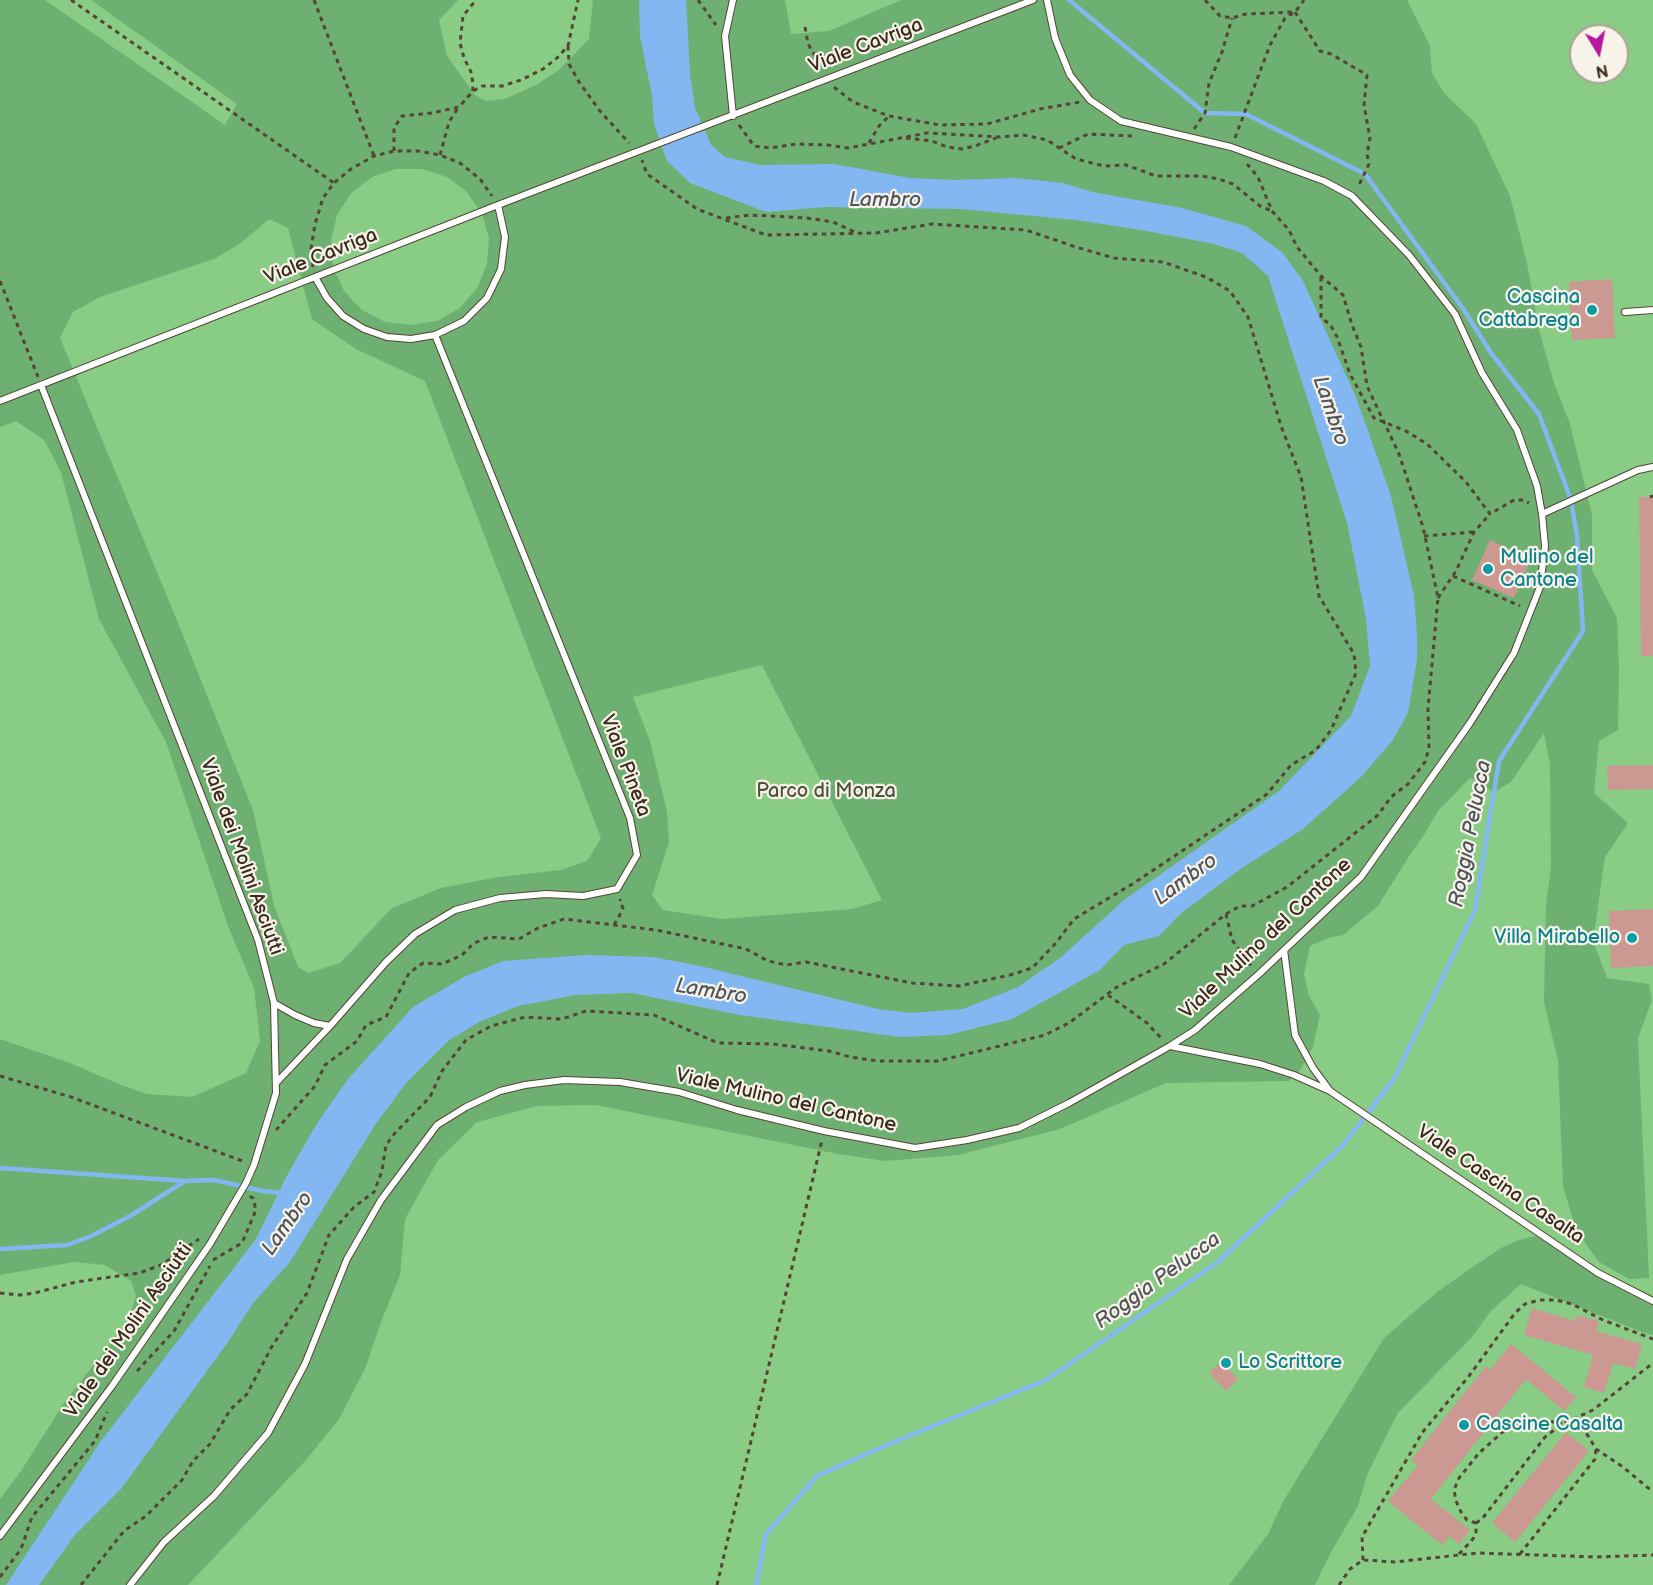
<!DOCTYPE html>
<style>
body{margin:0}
#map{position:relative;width:1653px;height:1585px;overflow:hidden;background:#f2ddbe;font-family:"Balsamiq Sans",sans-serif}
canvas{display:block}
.north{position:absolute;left:1569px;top:24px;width:60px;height:60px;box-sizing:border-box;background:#f7f3e8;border:2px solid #aca397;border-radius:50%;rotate:170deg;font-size:16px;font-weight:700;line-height:24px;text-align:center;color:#3b2a1e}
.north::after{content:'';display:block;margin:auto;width:21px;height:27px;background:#b5179e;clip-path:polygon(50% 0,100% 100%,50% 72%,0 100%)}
</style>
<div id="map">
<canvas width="1653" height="1585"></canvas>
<div class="north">N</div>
</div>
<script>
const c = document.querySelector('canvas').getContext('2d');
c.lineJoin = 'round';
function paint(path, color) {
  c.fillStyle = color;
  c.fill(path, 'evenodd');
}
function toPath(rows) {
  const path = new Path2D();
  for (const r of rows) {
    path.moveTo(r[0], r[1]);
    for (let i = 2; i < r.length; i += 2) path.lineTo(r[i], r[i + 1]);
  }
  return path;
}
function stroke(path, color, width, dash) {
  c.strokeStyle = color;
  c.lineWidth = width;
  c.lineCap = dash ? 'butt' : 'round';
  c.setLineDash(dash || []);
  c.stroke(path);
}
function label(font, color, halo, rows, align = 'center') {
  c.font = font + ' "Balsamiq Sans",sans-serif';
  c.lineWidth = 4.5;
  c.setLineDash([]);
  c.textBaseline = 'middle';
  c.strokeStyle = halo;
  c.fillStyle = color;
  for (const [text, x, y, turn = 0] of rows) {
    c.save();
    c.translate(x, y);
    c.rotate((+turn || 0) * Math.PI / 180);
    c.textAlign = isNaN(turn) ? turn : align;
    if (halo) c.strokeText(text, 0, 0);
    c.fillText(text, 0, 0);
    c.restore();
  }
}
const green = toPath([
 [0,0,1653,0,1653,1585,0,1585],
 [1581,36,1617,36,1617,72,1581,72]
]);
const forest = toPath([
 [0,0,45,0,225,125,237,104,91,0,458,0,439,20,447,56,475,95,486,101,505,99,536,85,559,70,589,39,593,0,785,0,791,34,829,31,901,0,1407,0,1430,46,1432,73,1444,93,1476,124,1510,196,1527,263,1539,330,1554,383,1570,424,1592,515,1592,570,1617,618,1619,668,1618,730,1599,741,1594,793,1628,823,1605,857,1593,941,1607,978,1649,984,1652,1000,1638,1038,1649,1278,1629,1279,1599,1262,1576,1230,1563,1186,1558,1061,1544,1002,1546,904,1551,868,1550,765,1544,733,1511,782,1494,792,1470,778,1438,811,1424,835,1411,853,1378,906,1343,935,1328,938,1310,946,1304,974,1309,996,1320,1015,1313,1047,1301,1069,1289,1081,1166,1083,1060,1129,958,1155,885,1161,838,1154,596,1105,537,1106,477,1122,438,1160,405,1219,400,1275,381,1322,365,1369,339,1419,306,1460,188,1585,0,1585,0,1499,21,1471,64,1403,128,1321,136,1296,131,1281,105,1265,74,1262,0,1275,0,1039,70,1063,121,1085,147,1094,192,1097,246,1073,260,1041,254,988,228,926,166,742,99,619,61,472,44,440,16,421,0,427],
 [396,169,422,169,447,177,467,192,482,214,489,238,487,264,477,288,460,308,437,321,411,325,385,322,362,310,344,291,333,267,331,241,337,215,351,193,372,177],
 [269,219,288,228,312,319,356,349,425,381,601,838,587,861,561,870,498,877,441,888,392,908,340,963,308,973,298,967,274,905,253,810,176,618,60,338,73,312,100,297,214,259,241,243],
 [762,665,882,900,852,909,722,919,663,910,652,895,669,842,667,812,650,741,633,697],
 [1536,1236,1616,1286,1653,1305,1653,1335,1642,1332,1521,1284,1491,1311,1471,1338,1397,1414,1367,1475,1358,1506,1331,1552,1315,1585,1229,1585,1268,1534,1284,1500,1384,1338,1437,1292,1474,1266,1503,1247,1522,1239]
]);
const water = toPath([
 [639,0,686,0,690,74,695,108,711,145,725,157,760,165,834,164,910,178,955,180,1016,178,1063,183,1092,192,1182,208,1246,226,1283,253,1303,281,1356,397,1391,496,1414,596,1417,634,1417,659,1408,713,1392,741,1362,776,1303,829,1242,868,1180,914,1159,936,1124,945,1100,970,1012,1019,948,1035,900,1037,740,1015,632,993,575,995,518,1006,479,1022,448,1041,406,1083,375,1125,290,1262,253,1303,228,1342,121,1489,74,1536,39,1585,6,1585,101,1441,256,1239,285,1179,316,1125,348,1079,413,1007,464,977,503,961,587,955,653,957,700,966,878,1009,911,1013,963,1009,1018,987,1060,958,1124,900,1279,791,1351,716,1370,666,1366,619,1347,523,1268,276,1242,253,1214,244,1141,230,1076,220,960,209,826,207,766,212,690,183,667,161,654,124,652,96,640,36]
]);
const stream = toPath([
 [0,1168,185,1181],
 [0,1249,67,1245,89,1237,130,1216,185,1181,214,1180,263,1191,282,1193],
 [756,1585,766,1534,817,1476,889,1444,1046,1380,1218,1262,1343,1145,1394,1079,1475,910,1499,761,1583,631,1577,536,1571,500,1539,414,1491,353,1464,310,1365,174,1246,114,1205,113,1069,0]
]);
const building = toPath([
 [1612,279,1615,338,1572,340,1569,282],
 [1639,497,1653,497,1653,656,1641,656],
 [1490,540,1531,559,1514,598,1472,580],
 [1653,765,1653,789,1608,790,1607,766],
 [1653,909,1653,966,1611,968,1609,911],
 [1532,1308,1575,1321,1577,1315,1599,1321,1596,1331,1642,1344,1635,1369,1613,1363,1604,1393,1584,1387,1593,1355,1524,1335],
 [1511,1344,1576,1397,1564,1411,1526,1379,1431,1499,1470,1530,1459,1544,1449,1536,1442,1545,1388,1501,1418,1465,1411,1460,1486,1366,1490,1370],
 [1221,1361,1238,1379,1226,1391,1209,1373],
 [1566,1432,1589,1451,1515,1542,1492,1523]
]);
const path = toPath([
 [71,0,334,183],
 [314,0,374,156],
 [698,0,716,25],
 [1205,0,1220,16,1232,18,1246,14,1293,12],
 [1295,12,1320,51,1331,54,1367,75,1364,105,1370,138,1367,154,1369,164,1358,187],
 [805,27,808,44,817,59,827,68],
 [568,46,569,64,579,82,600,111,629,143],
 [834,87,853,102,889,116,940,125,987,124,1040,109,1080,102],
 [473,91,472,74,464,58,460,43,463,16,476,0],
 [739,125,754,146,770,148,796,144,828,145,848,148,927,133,1000,137,1023,135,1047,140,1076,159,1104,166,1126,165,1156,176,1202,176,1219,179,1233,184,1260,206,1272,211],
 [1194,129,1205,113,1209,83,1222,52,1232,18],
 [906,138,932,141,947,147,962,149,975,146,996,138],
 [1235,138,1270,45,1285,18,1295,12,1304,0],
 [869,143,879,126,889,116],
 [1059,148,1088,134,1132,136],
 [394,151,394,128,402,116,432,113,459,107,473,91,482,86,502,86,521,80,543,69,557,58,568,46,578,0],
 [440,155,449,122,458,108],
 [726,218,750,215,807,218,833,222,857,233],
 [313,267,311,249,315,224,323,198,334,183,351,169,374,156,394,151,418,151,440,155,460,163,480,179,492,196],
 [1321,277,1321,318,1330,324,1337,337,1350,374,1374,418,1406,431,1427,444,1466,482,1490,514,1514,500,1524,500,1529,503],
 [0,281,38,377],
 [1650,497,1653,496],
 [1424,536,1473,532],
 [1453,576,1520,606],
 [1438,598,1456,571,1474,532,1490,514],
 [1226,914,1232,940,1253,968],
 [614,925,623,909,620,899],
 [1108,995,1147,1023,1162,1039],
 [0,1076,71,1097,245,1162],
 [276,1130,315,1086,325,1065,357,1041,366,1025,386,1017,409,973,423,963,442,964,462,955,474,943,489,937,519,939,538,928,564,919,656,930,746,949,768,961,786,965,806,962,912,983,959,986,1010,975,1032,968,1056,943,1074,919,1134,883,1267,794,1291,765,1316,750,1331,730,1356,673,1354,654,1319,596,1301,477,1281,426,1248,317,1230,291,1206,277,1163,262,1114,258,1076,247,1026,230,932,224,876,233,766,235,697,209,647,174,642,160],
 [213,1260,242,1243,256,1210,253,1198,249,1196],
 [0,1293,20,1295,35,1293,76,1282,139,1273,161,1265,199,1239],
 [137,1371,174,1331,210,1266],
 [1577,1418,1596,1449,1623,1467,1653,1492],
 [1476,1523,1482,1519,1545,1437,1562,1424,1593,1410,1653,1363],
 [1476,1523,1467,1520,1461,1512,1456,1501,1454,1490,1459,1478,1479,1453,1507,1428,1524,1421,1544,1420,1562,1424],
 [1459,1554,1473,1539,1476,1532,1476,1523],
 [1520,1554,1595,1459,1596,1449],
 [1363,1560,1362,1537,1422,1433,1469,1376,1515,1313,1525,1304,1539,1300,1556,1300,1572,1304,1603,1320,1653,1339],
 [0,1577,21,1549,32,1517,95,1441,107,1412],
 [81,1585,124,1531,146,1516,182,1480,193,1461,210,1444,230,1410,247,1394,271,1348,307,1293,329,1235,354,1207,374,1192,382,1171,386,1145,395,1133,430,1097,442,1071,466,1040,491,1026,525,1017,562,1019,586,1011,654,1015,718,1043,773,1044,829,1051,850,1057,878,1061,938,1061,1045,1035,1069,1023,1117,987,1164,964,1226,914,1240,906,1252,906,1287,887,1378,815,1391,797,1408,784,1425,762,1429,748,1428,708,1438,598,1423,527,1399,454,1367,386,1361,347,1352,325,1343,295,1321,276,1297,247,1289,230,1272,211,1258,177,1247,164],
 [717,1585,822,1140],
 [1339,1585,1350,1569,1363,1560,1396,1562,1477,1553,1597,1557,1653,1555]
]);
const lane = toPath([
 [733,0,725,36,733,116],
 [315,277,327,298,343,316,364,329,387,337,411,339,435,335,464,321,487,298,501,269,505,237,498,205],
 [1625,312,1653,310],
 [0,401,498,205,1033,0],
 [1542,514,1638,470,1653,467],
 [1284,950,1295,1035,1313,1068,1330,1091],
 [274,1003,295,1015,314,1023,330,1026],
 [1170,1046,1260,1064,1294,1075,1330,1091,1598,1273,1653,1301],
 [276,1083,330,1026,386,962,415,934,455,910,500,898,546,894,583,896,617,889,637,855,630,818,435,335],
 [0,1536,112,1386,210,1244,246,1183,254,1165,276,1093,274,1003,258,940,41,385],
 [130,1585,164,1542,214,1496,268,1433,305,1364,347,1259,381,1200,437,1125,466,1107,500,1091,525,1085,564,1080,620,1082,679,1092,737,1110,824,1131,915,1148,967,1140,1019,1128,1069,1103,1170,1046,1195,1030,1259,974,1361,877,1470,723,1514,653,1540,587,1545,546,1542,514,1537,486,1517,430,1482,373,1455,314,1409,255,1352,196,1324,181,1231,147,1121,121,1090,100,1070,75,1055,38,1047,0]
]);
const markers = [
 [1592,310,6,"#0f9aa8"],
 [1488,569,6,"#0f9aa8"],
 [1632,938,6,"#0f9aa8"],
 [1226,1363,6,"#0f9aa8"],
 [1464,1425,6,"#0f9aa8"]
];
const streetNames = [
 ["Viale Cavriga",866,46,-21],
 ["Viale Cavriga",321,257,-22],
 ["Viale Pineta",625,766,69],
 ["Viale dei Molini Asciutti",241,857,70],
 ["Viale Mulino del Cantone",1266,939,-43],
 ["Viale Mulino del Cantone",786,1101,13],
 ["Viale Cascina Casalta",1500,1185,34],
 ["Viale dei Molini Asciutti",129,1331,-55]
];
const cultureNames = [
 ["Cascina",1580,298,"right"],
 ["Cattabrega",1580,321,"right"],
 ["Mulino del",1500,558],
 ["Cantone",1500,581],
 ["Villa Mirabello",1620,938,"right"],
 ["Lo Scrittore",1238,1363],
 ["Cascine Casalta",1476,1425]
];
const parkNames = [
 ["Parco di Monza",826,792]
];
const waterNames = [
 ["Lambro",885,201],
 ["Lambro",1330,411,71],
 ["Roggia Pelucca",1471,834,-79],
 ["Lambro",1186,880,-36],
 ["Lambro",711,992,9],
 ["Lambro",288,1224,-55],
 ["Roggia Pelucca",1158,1281,-36]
];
paint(green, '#89cc85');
paint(forest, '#6eb072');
paint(water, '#83b7f1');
stroke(stream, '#83b7f1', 4.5);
paint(building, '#cb9992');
stroke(lane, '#564536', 8);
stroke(path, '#564536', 3, [4.5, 4.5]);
stroke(lane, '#fff', 6);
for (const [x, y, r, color] of markers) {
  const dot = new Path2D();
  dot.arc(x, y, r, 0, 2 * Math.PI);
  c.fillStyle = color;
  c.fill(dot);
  stroke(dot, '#f7f3e8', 2);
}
label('20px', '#3b2a1e', '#f7f3e8', streetNames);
label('20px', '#0d838f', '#f7f3e8', cultureNames, 'left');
label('20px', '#4e5238', '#f7f3e8', parkNames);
label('italic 21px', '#51545d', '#f7f3e8', waterNames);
</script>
